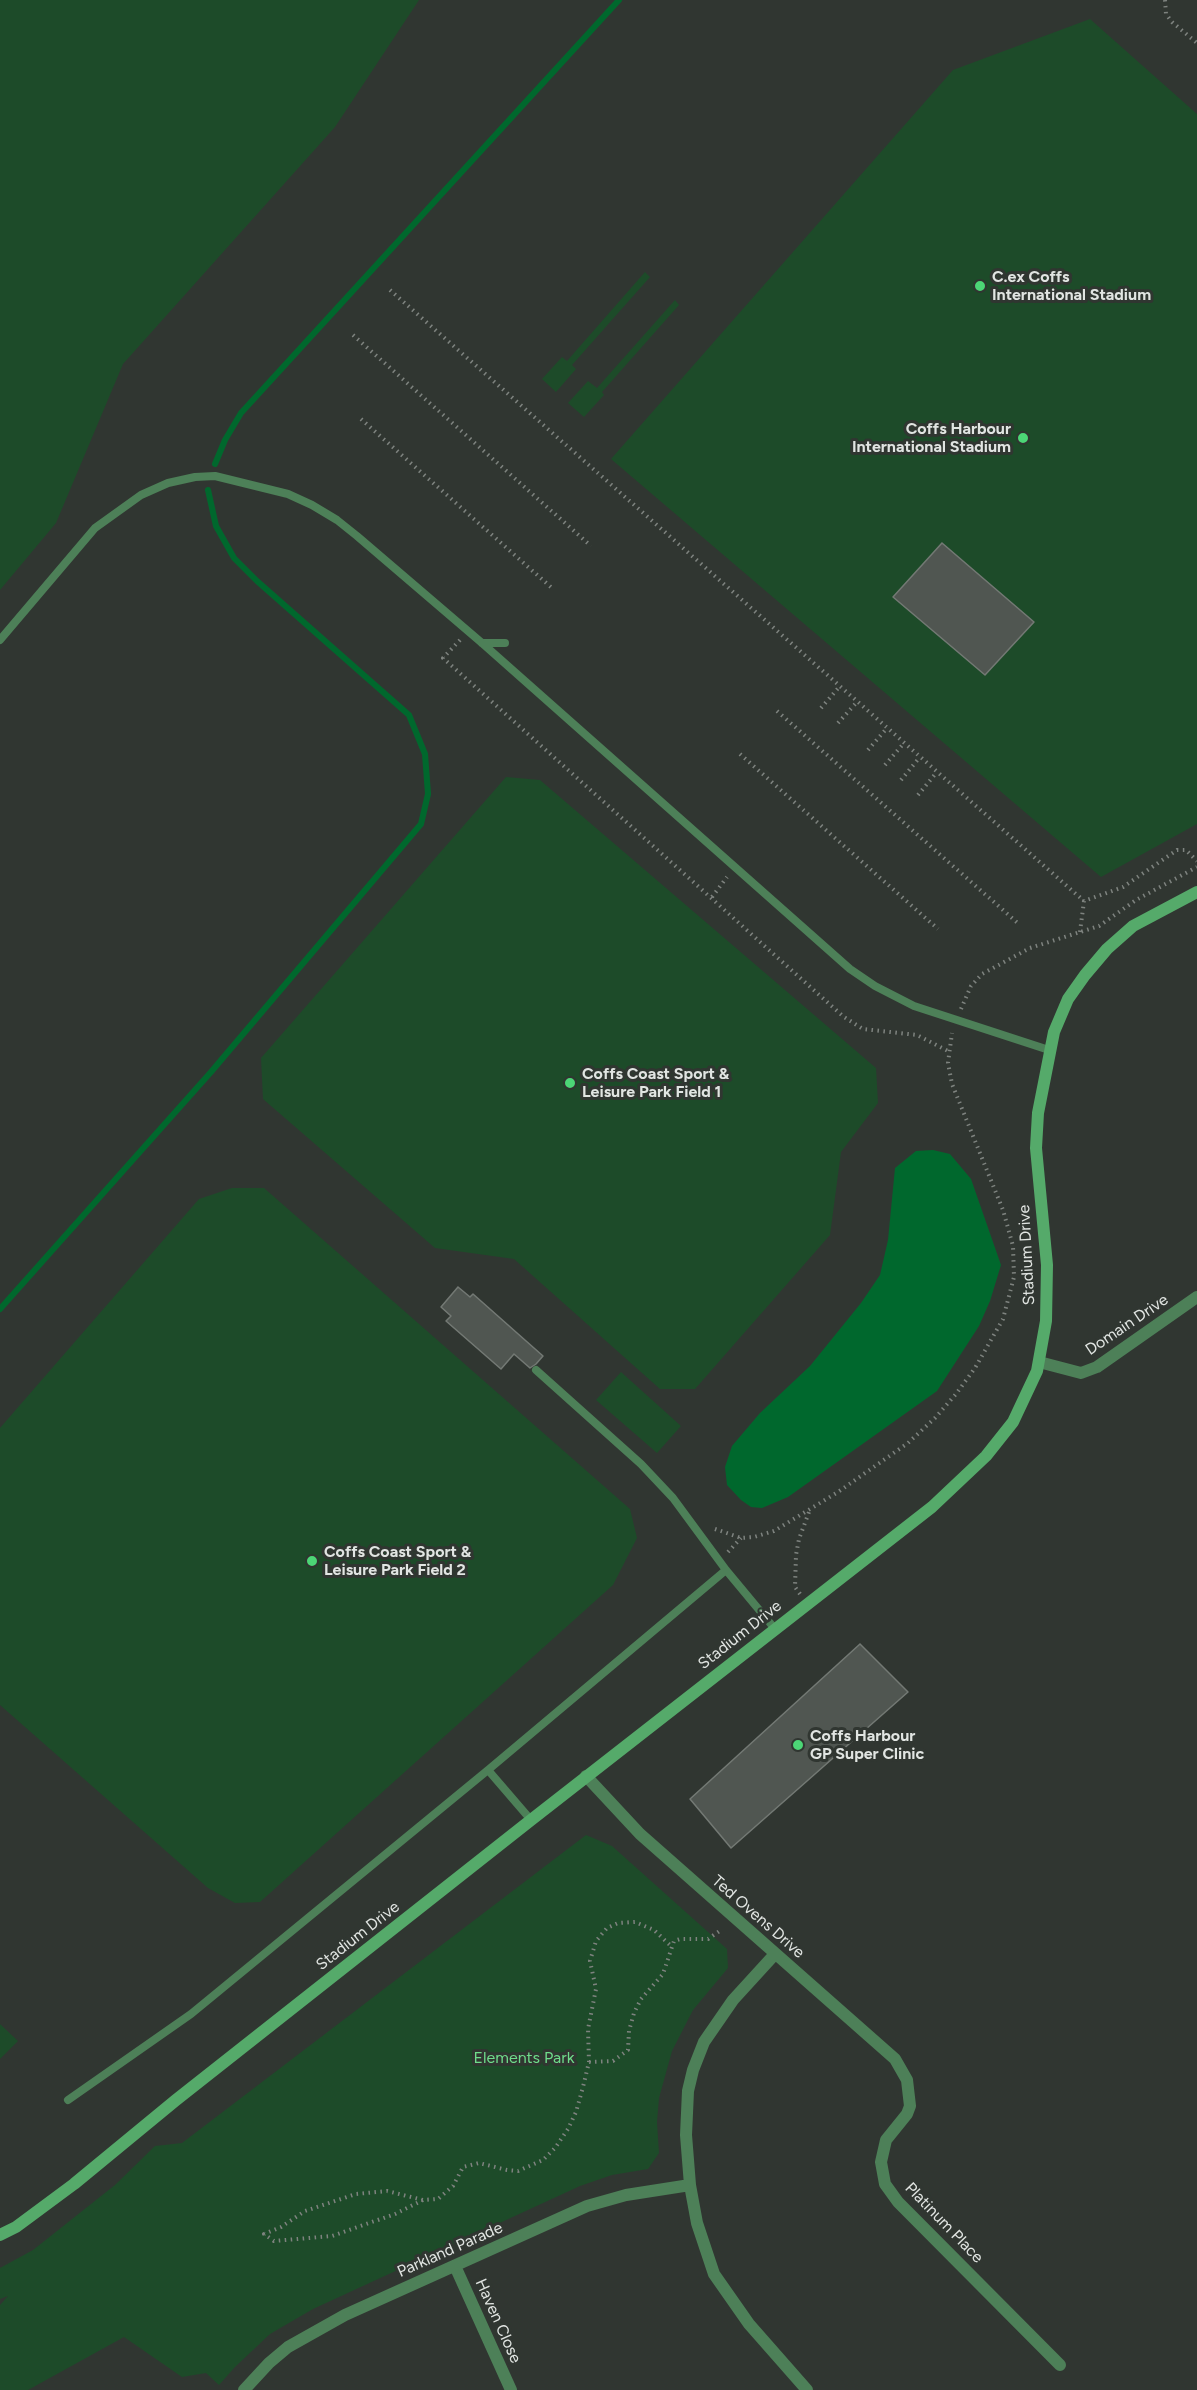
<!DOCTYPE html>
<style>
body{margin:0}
canvas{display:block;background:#303631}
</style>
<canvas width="1197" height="2390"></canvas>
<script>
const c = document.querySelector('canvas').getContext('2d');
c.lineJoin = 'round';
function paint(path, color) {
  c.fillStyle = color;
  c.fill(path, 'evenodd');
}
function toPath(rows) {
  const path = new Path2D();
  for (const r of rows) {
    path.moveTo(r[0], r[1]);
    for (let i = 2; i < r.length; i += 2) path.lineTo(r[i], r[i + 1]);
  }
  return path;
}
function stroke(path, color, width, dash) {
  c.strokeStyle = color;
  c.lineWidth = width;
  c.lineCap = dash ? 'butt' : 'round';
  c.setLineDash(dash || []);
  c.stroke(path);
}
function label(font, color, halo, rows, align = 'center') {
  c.font = font + ' Figtree,sans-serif';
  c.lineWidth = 6;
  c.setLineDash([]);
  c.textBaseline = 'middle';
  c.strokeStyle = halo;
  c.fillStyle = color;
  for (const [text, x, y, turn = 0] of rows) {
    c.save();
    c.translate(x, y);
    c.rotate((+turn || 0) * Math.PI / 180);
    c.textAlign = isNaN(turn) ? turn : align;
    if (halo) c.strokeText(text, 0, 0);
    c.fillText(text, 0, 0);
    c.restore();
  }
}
const green = toPath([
 [0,0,419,0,335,127,123,364,56,523,0,590],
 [1090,19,1197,114,1197,824,1101,877,611,459,953,70],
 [645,272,650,277,572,365,576,369,556,392,542,379,562,357,567,361],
 [675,300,679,305,602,392,604,395,584,417,568,403,588,381,597,388],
 [506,777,540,780,876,1068,878,1103,841,1152,830,1235,695,1389,660,1389,514,1259,435,1248,263,1099,261,1058],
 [232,1188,264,1188,630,1509,637,1538,613,1585,260,1902,235,1903,208,1888,0,1705,0,1428,199,1199],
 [621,1372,681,1426,657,1453,596,1400],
 [586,1835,612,1846,727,1949,728,1968,693,2010,672,2051,659,2098,657,2122,659,2153,648,2169,612,2175,580,2186,313,2309,270,2334,235,2367,219,2385,206,2373,182,2377,124,2337,28,2390,0,2390,0,2305,8,2296,0,2299,0,2268,33,2250,115,2185,155,2146,182,2143],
 [0,2024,18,2041,0,2059]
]);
const water = toPath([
 [933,1150,950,1154,971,1179,1001,1265,990,1301,979,1326,937,1391,788,1497,762,1508,751,1507,741,1500,727,1485,725,1467,732,1446,760,1413,810,1366,861,1303,880,1275,888,1240,895,1168,916,1151]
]);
const stream = toPath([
 [215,464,225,440,241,413,619,0],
 [0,1309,211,1072,421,824,428,794,425,754,409,715,257,581,234,558,216,526,208,490]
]);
const building = toPath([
 [942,543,1034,622,985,675,893,597,942,543],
 [458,1287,470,1297,473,1294,543,1356,536,1364,530,1368,514,1354,501,1369,446,1321,451,1316,441,1307,458,1287],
 [860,1644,908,1692,731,1848,690,1799,860,1644]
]);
const path = toPath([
 [1165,0,1166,14,1172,22,1197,43],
 [390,290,1084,901],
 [353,335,591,546],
 [361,419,553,589],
 [460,640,443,658,844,1017,863,1029,917,1035,948,1051],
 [821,708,840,686],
 [777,711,1020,925],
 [838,723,857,702],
 [868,750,887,728],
 [740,754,938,929],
 [885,765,904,743],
 [901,780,920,757],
 [918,795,937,772],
 [712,897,727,877],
 [1080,932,1084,901,1123,887,1177,850,1186,850,1197,861],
 [961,1009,971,986,982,974,1030,948,1099,926,1136,900,1197,867],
 [715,1529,741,1538,754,1537,774,1531,838,1492,908,1443,935,1418,956,1394,975,1368,1003,1319,1014,1277,1013,1246,1003,1210,952,1084,948,1063,952,1033],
 [728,1552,741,1538],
 [800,1594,795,1587,796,1555,799,1539,809,1512],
 [589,2062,613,2061,628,2050,629,2031,634,2013,641,1999,663,1974,674,1941,680,1939,708,1939,721,1930],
 [423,2200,395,2214,332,2236,274,2241,264,2234,281,2227,305,2211,356,2194,387,2191,423,2200,438,2199,453,2186,463,2167,479,2163,507,2170,518,2171,543,2160,555,2148,568,2129,576,2112,583,2087,589,2062,588,2029,596,1989,590,1961,596,1941,607,1928,618,1923,635,1922,654,1930,671,1946]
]);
const lane = toPath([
 [0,640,95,528,141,495,168,483,195,477,215,476,288,494,312,505,337,520,357,536,482,643,850,969,875,986,914,1006,1049,1050],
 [482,643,505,643],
 [536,1370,641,1464,673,1498,726,1570,775,1629],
 [488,1770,531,1820],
 [68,2100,191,2014,488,1770,726,1570]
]);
const street = toPath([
 [1039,1362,1081,1373,1097,1367,1197,1297],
 [586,1776,640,1834,895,2059,907,2080,910,2106,907,2114,886,2140,881,2162,885,2184,898,2202,1060,2365],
 [775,1954,733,2000,704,2042,693,2070,688,2091,686,2135,690,2185,697,2223,714,2274,749,2324,807,2390],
 [455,2266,511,2390],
 [244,2390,269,2363,288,2347,345,2315,587,2206,626,2195,690,2185]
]);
const secondary = toPath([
 [0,2235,16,2227,74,2184,176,2100,531,1820,932,1507,986,1456,1013,1422,1037,1371,1046,1321,1047,1265,1036,1148,1038,1113,1054,1032,1068,999,1085,975,1107,949,1133,926,1197,892]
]);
const markers = [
 [980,286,6,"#4cd676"],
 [1023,438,6,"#4cd676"],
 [570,1083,6,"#4cd676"],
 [312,1561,6,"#4cd676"],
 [798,1745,6,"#4cd676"]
];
const poiNames = [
 ["C.ex Coffs",992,277],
 ["International Stadium",992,295],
 ["Coffs Harbour",1011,429,"right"],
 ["International Stadium",1011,447,"right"],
 ["Coffs Coast Sport &",582,1074],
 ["Leisure Park Field 1",582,1092],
 ["Coffs Coast Sport &",324,1552],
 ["Leisure Park Field 2",324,1570],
 ["Coffs Harbour",810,1736],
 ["GP Super Clinic",810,1754]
];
const streetNames = [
 ["Stadium Drive",1027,1255,-93],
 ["Domain Drive",1127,1325,-34],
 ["Stadium Drive",740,1635,-38],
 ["Ted Ovens Drive",758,1917,41],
 ["Stadium Drive",358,1936,-38],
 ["Platinum Place",944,2223,46],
 ["Parkland Parade",450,2250,-24],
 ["Haven Close",498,2321,66]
];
const parkNames = [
 ["Elements Park",524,2058]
];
paint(green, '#1d4b29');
paint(water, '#00682d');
stroke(stream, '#00682d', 6);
paint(building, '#505651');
stroke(building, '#737974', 1.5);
stroke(path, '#7e837f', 4, [1.5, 4.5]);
stroke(lane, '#4d8058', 8);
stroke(street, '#4d8058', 12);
stroke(secondary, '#55aa6a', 12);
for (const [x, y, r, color] of markers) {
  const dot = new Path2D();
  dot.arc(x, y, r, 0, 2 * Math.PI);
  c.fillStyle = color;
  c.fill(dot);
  stroke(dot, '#303631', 2);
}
label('bold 16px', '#e1e5e2', '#303631', poiNames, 'left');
label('16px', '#e1e5e2', '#303631', streetNames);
label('16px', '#6fdd8b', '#303631', parkNames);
</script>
